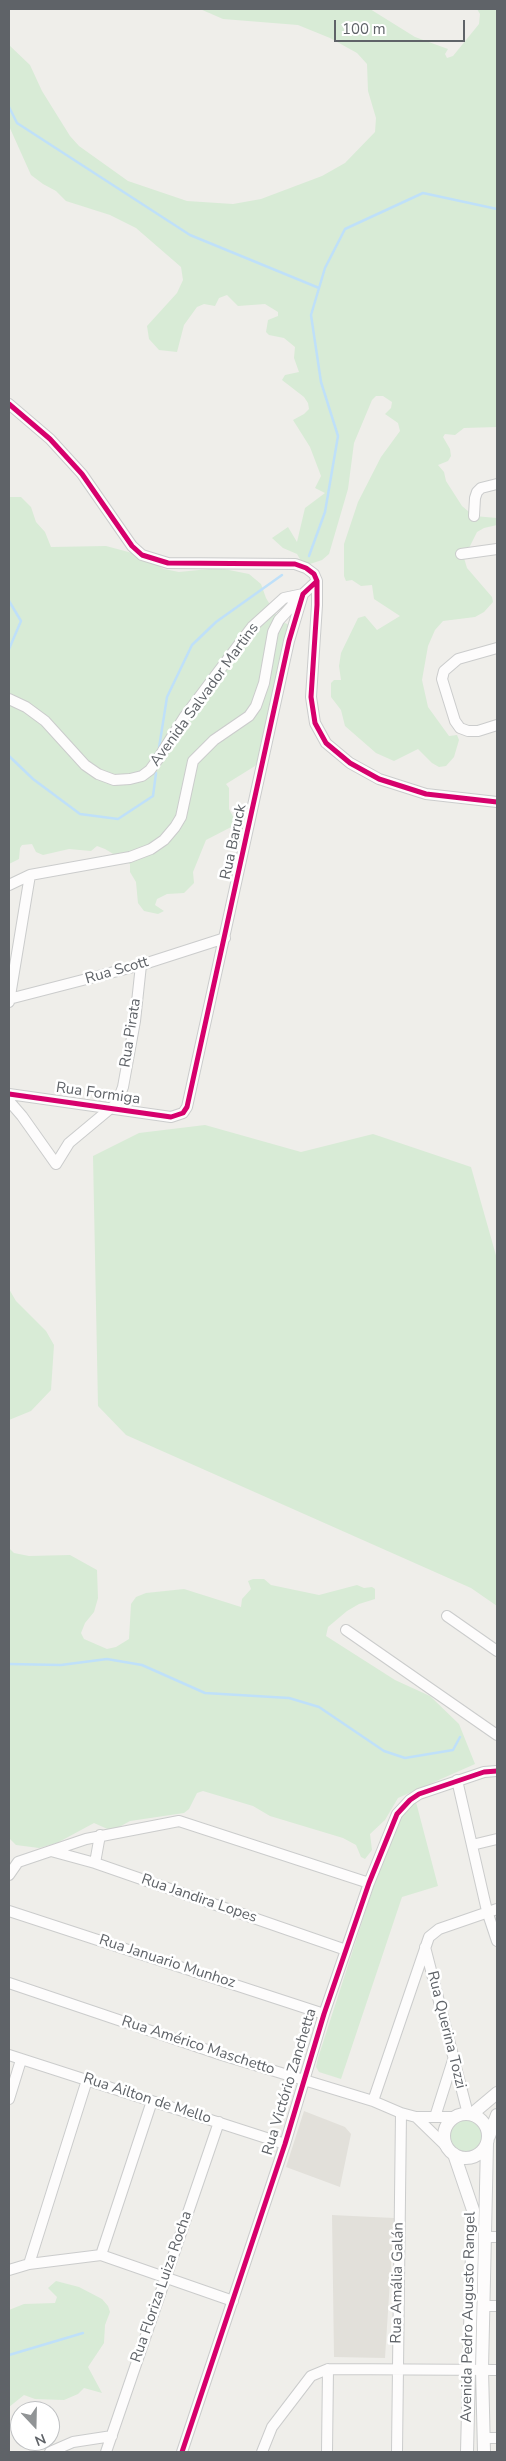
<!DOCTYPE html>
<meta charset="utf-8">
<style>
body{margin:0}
#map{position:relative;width:506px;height:2461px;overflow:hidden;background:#efeeea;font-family:"Nunito Sans",sans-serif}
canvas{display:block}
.frame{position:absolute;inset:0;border:10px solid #5f6368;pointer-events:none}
.north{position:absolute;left:10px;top:2401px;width:50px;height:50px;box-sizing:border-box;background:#fff;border:1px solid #bfc1c3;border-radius:50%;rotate:159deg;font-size:14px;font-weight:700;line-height:20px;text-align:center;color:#5f6368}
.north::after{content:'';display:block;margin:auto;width:18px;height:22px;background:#919496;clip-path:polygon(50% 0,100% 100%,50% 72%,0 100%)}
.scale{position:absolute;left:334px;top:20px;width:131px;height:22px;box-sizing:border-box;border:2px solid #5f6368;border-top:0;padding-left:6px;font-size:15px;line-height:18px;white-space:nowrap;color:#5f6368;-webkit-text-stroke:4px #fff;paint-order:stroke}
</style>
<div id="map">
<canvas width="506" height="2461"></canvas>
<div class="frame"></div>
<div class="north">N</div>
<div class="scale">100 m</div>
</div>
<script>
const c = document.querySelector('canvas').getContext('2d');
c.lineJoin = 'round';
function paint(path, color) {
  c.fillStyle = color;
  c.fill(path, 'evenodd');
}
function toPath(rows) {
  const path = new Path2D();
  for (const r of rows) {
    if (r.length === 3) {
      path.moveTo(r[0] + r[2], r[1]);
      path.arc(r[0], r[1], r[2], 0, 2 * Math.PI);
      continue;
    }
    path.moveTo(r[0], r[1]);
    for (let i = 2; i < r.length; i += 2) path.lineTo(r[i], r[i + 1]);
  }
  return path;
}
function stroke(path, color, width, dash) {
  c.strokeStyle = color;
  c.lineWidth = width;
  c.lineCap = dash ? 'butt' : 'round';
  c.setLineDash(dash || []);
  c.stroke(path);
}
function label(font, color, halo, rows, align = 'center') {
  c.font = font + ' "Nunito Sans",sans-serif';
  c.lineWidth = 5;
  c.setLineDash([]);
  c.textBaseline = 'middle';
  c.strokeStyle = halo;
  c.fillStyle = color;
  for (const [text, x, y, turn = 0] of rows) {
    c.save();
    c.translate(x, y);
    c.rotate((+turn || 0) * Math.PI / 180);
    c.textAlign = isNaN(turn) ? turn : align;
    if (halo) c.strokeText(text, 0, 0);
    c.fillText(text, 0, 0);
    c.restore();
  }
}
const education = toPath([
 [304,2111,345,2127,351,2134,340,2187,286,2167],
 [332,2215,394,2218,385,2358,334,2357]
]);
const green = toPath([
 [200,9,370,9,415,37,448,49,445,54,447,58,453,56,479,24,480,14,477,9,497,9,497,427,464,428,455,435,445,434,443,437,450,449,451,456,448,461,438,465,444,472,446,481,462,506,474,516,497,518,497,525,484,528,477,532,464,558,467,568,492,597,493,602,484,612,475,617,443,621,435,630,428,646,422,680,428,707,449,736,457,735,459,740,454,757,446,766,439,767,432,763,418,749,394,761,376,753,345,726,341,710,331,697,331,683,334,680,341,680,339,666,341,653,358,618,365,616,377,630,400,616,374,599,372,585,361,586,352,580,346,581,344,576,344,544,358,502,381,457,400,431,398,423,385,414,391,408,392,402,383,396,376,396,372,400,354,443,348,489,329,554,322,560,304,566,297,554,283,548,272,538,288,527,297,542,305,508,325,493,315,488,321,476,310,447,293,420,304,414,309,409,308,403,304,397,282,380,285,375,299,372,294,358,295,347,284,338,269,335,266,332,268,320,278,316,278,312,265,304,238,306,227,295,219,298,215,306,204,304,197,307,184,325,177,352,159,350,149,339,147,326,177,293,183,280,181,267,136,228,110,215,66,201,56,191,43,184,31,175,9,126,9,45,30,65,42,91,70,136,79,146,128,181,187,201,233,204,261,199,322,176,345,163,375,132,376,118,368,91,367,64,357,53,330,38,298,25,223,19],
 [9,497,21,497,31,507,36,522,45,532,51,547,106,546,136,554,164,569,179,572,219,568,249,574,261,584,266,598,280,621,292,626,262,753,255,766,226,784,229,788,229,809,237,824,206,840,193,872,194,883,184,893,167,894,157,899,155,905,164,911,158,914,144,911,138,903,136,882,130,872,130,864,105,849,97,846,91,851,69,849,43,855,36,852,32,844,22,845,20,848,19,859,9,864],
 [205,1125,301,1152,373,1134,471,1167,497,1259,497,1606,471,1588,126,1435,98,1406,93,1156,139,1133],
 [9,1289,16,1301,46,1331,54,1345,51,1390,31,1411,9,1420],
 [9,1548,14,1553,29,1556,70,1555,97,1570,98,1598,94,1612,85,1623,81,1633,84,1639,107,1649,116,1647,129,1639,131,1604,136,1597,146,1593,184,1589,241,1607,242,1599,251,1589,248,1581,253,1579,264,1579,271,1585,319,1595,357,1585,364,1588,372,1587,375,1589,375,1599,359,1604,347,1611,328,1627,326,1636,395,1680,430,1696,459,1724,475,1764,398,1798,385,1820,370,1834,372,1850,365,1859,361,1857,356,1845,343,1838,270,1816,253,1806,203,1791,197,1793,189,1809,184,1813,130,1821,112,1831,94,1823,57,1843,39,1848,16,1845,9,1838],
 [416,1802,438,1886,402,1897,341,2079,319,2072,316,2067,318,2058,384,1854,397,1822,405,1810],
 [467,2136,17],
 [56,2281,79,2287,102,2299,108,2306,110,2312,105,2325,104,2343,88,2367,102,2393,84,2388,78,2394,64,2400,35,2399,24,2395,9,2407,9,2310,24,2304,55,2303,57,2297,48,2288]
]);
const stream = toPath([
 [9,107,17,123,190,235,319,288],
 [309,556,325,512,338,436,321,382,311,315,325,268,345,229,423,193,497,209],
 [9,601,21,621,9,649],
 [159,748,167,697,192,645,216,622,282,575],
 [9,756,33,779,80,814,118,819,153,796,156,773],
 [9,1664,61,1665,107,1659,142,1665,205,1693,289,1698,319,1707,384,1751,405,1758,453,1750,460,1737],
 [9,2355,83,2333]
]);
const minor = toPath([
 [9,404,50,439,82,474,132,546,142,555,168,563,295,564,306,568,314,574,317,581,317,605,311,697,315,723,326,743,350,763,379,779,426,794,497,802],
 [474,516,475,498,477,492,481,488,497,484],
 [461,554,497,549],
 [497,648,458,659,444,671,442,679,455,721,460,728,468,731,478,731,497,725],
 [9,699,26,707,45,721,85,765,98,774,114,780,130,779,142,776,150,770,158,759,185,716,252,627,284,598,303,594],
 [9,885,30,875,130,857,151,849,164,840,175,827,181,817,193,761,214,740,249,716,256,706,264,683,273,632,279,620,301,596],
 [9,999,141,965,225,938],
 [9,1002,30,875],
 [9,1094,171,1117,183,1113,187,1107,289,641,303,594,317,581],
 [9,1101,22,1116,56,1164,69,1143,117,1103,123,1087,135,1021,141,965],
 [447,1616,497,1651],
 [346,1630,497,1735],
 [457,1780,487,1911,497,1941],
 [472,1845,497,1839],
 [51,1851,95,1863,346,1950],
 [95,1863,100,1835],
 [9,1875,18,1862,86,1839,179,1821,369,1883],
 [9,1911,324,2014],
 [425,1947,468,2114],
 [9,1983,222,2055,373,2101,401,2113,416,2117,455,2117],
 [9,2055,285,2144],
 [9,2099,21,2060],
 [373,2101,429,1937,439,1929,497,1909],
 [416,2117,449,2149],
 [435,2117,453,2060],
 [487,2237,497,2237],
 [101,2255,152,2101],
 [29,2264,87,2080],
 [9,2270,29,2264,101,2255,233,2301],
 [484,2306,497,2306],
 [485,2438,497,2438],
 [50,2452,73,2442,112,2436],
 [106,2452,219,2122],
 [182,2452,285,2144,324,2014,369,1883,397,1814,410,1800,419,1794,484,1772,497,1771],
 [262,2452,272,2427,311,2376,328,2369,497,2370],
 [327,2452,328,2369],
 [397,2452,401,2113]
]);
const tertiary = toPath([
 [472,2114,497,2093],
 [466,2136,22],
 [489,2136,497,2115],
 [454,2154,473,2210,467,2452],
 [484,2452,482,2369,487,2143]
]);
const cycleway = toPath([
 [9,404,50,439,82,474,132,546,142,555,168,563,295,564,306,568,314,574,317,581,317,605,311,697,315,723,326,743,350,763,379,779,426,794,497,802],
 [9,1094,171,1117,183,1113,187,1107,289,641,303,594,317,581],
 [182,2452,285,2144,324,2014,369,1883,397,1814,410,1800,419,1794,484,1772,497,1771]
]);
const streetNames = [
 ["Avenida Salvador Martins",205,695,-54],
 ["Rua Baruck",234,842,-78],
 ["Rua Scott",117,971,-16],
 ["Rua Pirata",131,1033,-81],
 ["Rua Formiga",98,1094,8],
 ["Rua Jandira Lopes",199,1899,19],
 ["Rua Januario Munhoz",167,1962,18],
 ["Rua Querina Tozzi",446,2030,76],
 ["Rua Américo Maschetto",198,2046,18],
 ["Rua Victório Zanchetta",290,2082,-73],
 ["Rua Ailton de Mello",147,2099,18],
 ["Rua Amália Galán",398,2283,-89],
 ["Rua Floriza Luiza Rocha",162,2287,-71],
 ["Avenida Pedro Augusto Rangel",469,2317,-89]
];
paint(education, '#e2e0da');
paint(green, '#d8ebd6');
stroke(stream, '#bfe0f9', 2.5);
stroke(minor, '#cbcccc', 12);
stroke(tertiary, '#cbcccc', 14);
stroke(minor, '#fdfcfc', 10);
stroke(tertiary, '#fdfcfc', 12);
stroke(cycleway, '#d6006c', 5);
label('15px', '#5f6368', '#fff', streetNames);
</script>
